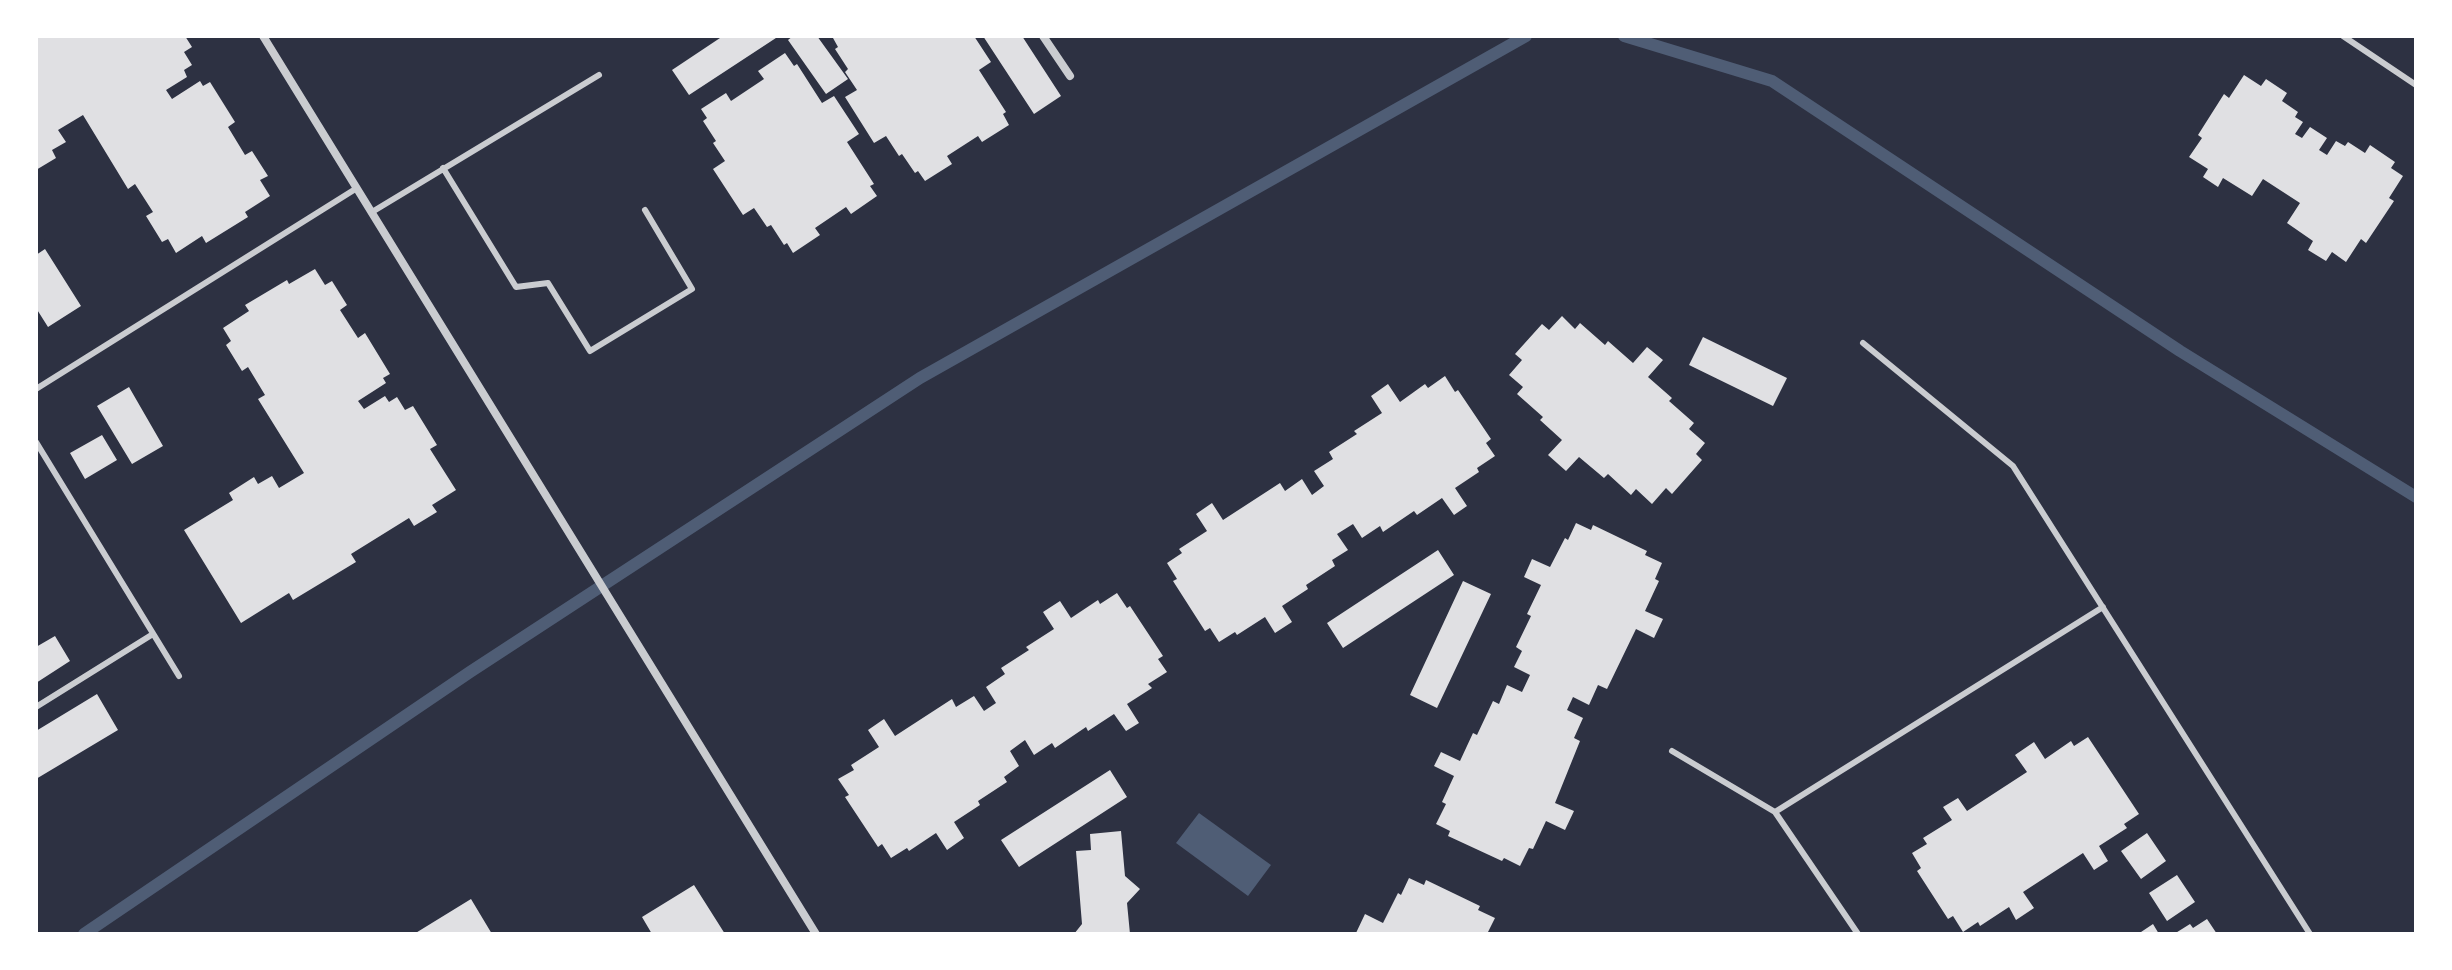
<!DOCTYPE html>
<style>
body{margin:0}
#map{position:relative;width:2452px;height:970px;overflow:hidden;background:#2d3142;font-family:Ubuntu,sans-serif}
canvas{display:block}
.frame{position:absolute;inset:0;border:38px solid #fff;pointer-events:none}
</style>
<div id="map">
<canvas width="2452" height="970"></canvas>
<div class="frame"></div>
</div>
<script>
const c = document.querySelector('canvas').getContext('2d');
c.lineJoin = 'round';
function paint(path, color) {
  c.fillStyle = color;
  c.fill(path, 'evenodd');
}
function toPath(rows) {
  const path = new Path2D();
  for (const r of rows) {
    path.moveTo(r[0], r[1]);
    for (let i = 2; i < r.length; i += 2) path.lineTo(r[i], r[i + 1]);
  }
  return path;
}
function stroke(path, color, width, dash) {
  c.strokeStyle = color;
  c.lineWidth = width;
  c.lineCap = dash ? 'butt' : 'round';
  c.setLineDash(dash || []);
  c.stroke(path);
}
const water = toPath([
 [1199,813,1271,865,1248,896,1176,843]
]);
const stream = toPath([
 [1624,36,1772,81,2180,351,2416,497],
 [84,934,470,672,920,378,1526,36]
]);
const building = toPath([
 [36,36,185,36,192,47,184,52,192,65,184,70,187,77,166,90,172,99,200,81,203,86,210,82,235,122,228,127,245,155,252,151,268,176,260,180,270,196,245,212,248,217,206,243,202,236,176,253,168,239,162,242,146,216,153,212,135,184,128,189,83,115,58,130,66,142,52,150,56,158,36,170],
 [723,36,779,36,689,95,672,70],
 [793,36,817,36,848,79,826,94,788,40],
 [836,36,974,36,991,62,979,70,1006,112,1003,114,1009,125,982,142,978,136,947,156,952,164,925,181,918,171,915,173,902,154,899,156,886,136,874,143,845,97,857,90,845,72,848,69,835,49,838,47,833,38],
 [983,36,1022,36,1061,96,1034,114],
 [785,53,794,66,797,64,822,103,834,96,859,134,847,142,874,184,870,186,877,196,851,214,846,207,815,228,820,235,793,253,787,243,784,245,771,225,767,227,754,208,743,215,713,169,725,161,713,143,716,141,703,121,707,118,701,109,726,93,731,101,764,79,758,71],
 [2244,75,2261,86,2266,79,2287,93,2282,101,2298,112,2295,117,2303,122,2295,134,2302,138,2310,127,2327,138,2319,150,2327,155,2336,141,2345,146,2348,142,2365,153,2370,145,2395,162,2391,168,2403,176,2389,198,2394,201,2366,243,2361,239,2346,262,2332,252,2326,261,2308,250,2313,241,2287,223,2300,203,2263,179,2252,196,2223,178,2218,187,2203,177,2208,169,2189,157,2202,138,2198,135,2224,94,2229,98],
 [45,249,81,306,48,327,36,308,36,255],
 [315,269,325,285,332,281,347,305,340,310,358,338,365,333,390,374,383,378,386,383,358,401,364,409,385,396,389,402,397,397,405,410,413,406,437,445,430,449,456,490,432,505,437,512,414,526,409,518,351,554,356,562,293,600,289,593,241,623,184,530,233,500,229,493,254,477,258,484,272,476,279,488,304,473,258,399,265,395,248,367,242,371,226,345,231,341,223,328,249,311,245,305,287,280,289,284],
 [1562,316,1575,329,1580,323,1605,345,1608,341,1633,363,1647,347,1663,360,1648,377,1672,398,1669,401,1694,423,1689,429,1705,443,1696,454,1702,460,1672,494,1666,488,1652,504,1636,489,1631,495,1608,474,1604,478,1579,457,1566,471,1548,455,1562,440,1540,420,1543,417,1517,394,1523,387,1509,375,1522,360,1515,354,1542,324,1549,330],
 [1703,337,1787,378,1773,406,1689,365],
 [1445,376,1455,392,1458,390,1491,439,1486,443,1495,456,1477,468,1479,472,1455,488,1467,506,1454,515,1442,498,1417,515,1414,511,1383,532,1380,526,1362,538,1353,524,1337,534,1348,550,1332,560,1335,566,1306,585,1308,589,1282,606,1292,622,1275,633,1265,617,1237,635,1235,632,1219,642,1210,628,1205,631,1173,581,1177,579,1167,563,1182,553,1179,549,1207,531,1196,514,1212,503,1223,520,1280,483,1285,491,1302,479,1312,495,1324,486,1314,471,1333,459,1329,452,1357,434,1354,431,1382,413,1371,396,1388,384,1400,402,1425,384,1428,388],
 [129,387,163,446,132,464,97,406],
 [102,435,117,460,85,479,70,453],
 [1576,523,1591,530,1593,525,1647,551,1645,555,1662,563,1655,579,1659,581,1645,611,1663,619,1654,638,1636,629,1607,689,1598,685,1589,705,1573,697,1567,710,1583,718,1574,738,1580,741,1555,803,1574,811,1565,830,1546,821,1533,849,1529,848,1520,866,1504,858,1502,861,1448,836,1450,831,1436,824,1446,804,1442,802,1454,776,1434,766,1441,752,1460,761,1473,733,1477,735,1493,701,1499,704,1507,685,1522,692,1530,675,1514,667,1522,651,1516,647,1531,616,1527,614,1541,585,1524,577,1532,559,1550,567,1565,538,1568,540],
 [1438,550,1454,575,1343,648,1327,623],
 [1463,581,1491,594,1437,708,1410,695],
 [1117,593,1127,608,1130,606,1163,656,1158,659,1167,672,1148,684,1152,688,1127,704,1139,723,1126,731,1114,714,1088,731,1086,727,1055,748,1052,743,1034,755,1025,740,1010,751,1019,766,1004,777,1007,782,978,801,980,805,954,822,964,838,947,850,936,833,909,851,907,848,891,858,882,844,878,847,845,797,849,795,838,779,854,770,851,765,879,747,868,730,884,719,895,736,952,699,956,707,974,696,984,711,996,703,986,687,1005,674,1001,668,1029,650,1026,647,1054,629,1043,612,1060,601,1071,618,1098,600,1100,604],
 [55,636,70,661,36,683,36,647],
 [97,694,118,730,36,779,36,731],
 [2088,737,2139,814,2124,824,2127,828,2099,846,2108,861,2094,870,2083,853,2023,892,2034,908,2016,920,2009,907,1980,926,1978,922,1963,932,1953,916,1948,919,1917,871,1921,868,1912,853,1927,844,1923,838,1952,820,1943,807,1958,798,1967,811,2027,772,2015,755,2034,742,2045,759,2071,741,2074,746],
 [1110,770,1127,797,1019,867,1001,840],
 [1121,831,1125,876,1140,889,1127,903,1130,934,1074,934,1082,924,1076,851,1091,850,1090,834],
 [2147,833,2166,861,2141,879,2121,851],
 [2177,875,2195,902,2167,921,2149,893],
 [1409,878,1424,885,1426,880,1480,906,1478,910,1495,918,1487,934,1356,933,1365,914,1383,923,1398,893,1401,895],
 [694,885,725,934,652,934,642,917],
 [471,899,492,934,414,934],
 [2207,919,2217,934,2174,934,2190,924,2193,928],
 [2153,924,2159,934,2138,934]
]);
const service = toPath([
 [2343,36,2416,85],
 [443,168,516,287,548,283,590,351,692,289,645,210],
 [372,212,599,75],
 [1863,343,2013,466,2310,934],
 [36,389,357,188],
 [36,442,179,676],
 [36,707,153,634],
 [1672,751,1775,812,1858,934],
 [1775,812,2103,607]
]);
const minor = toPath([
 [263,36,816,934],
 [1043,36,1070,76]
]);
paint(water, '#4f5d75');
stroke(stream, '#4f5d75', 12);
paint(building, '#e0e0e3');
stroke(service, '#caccd0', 6);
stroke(minor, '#caccd0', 8);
</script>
